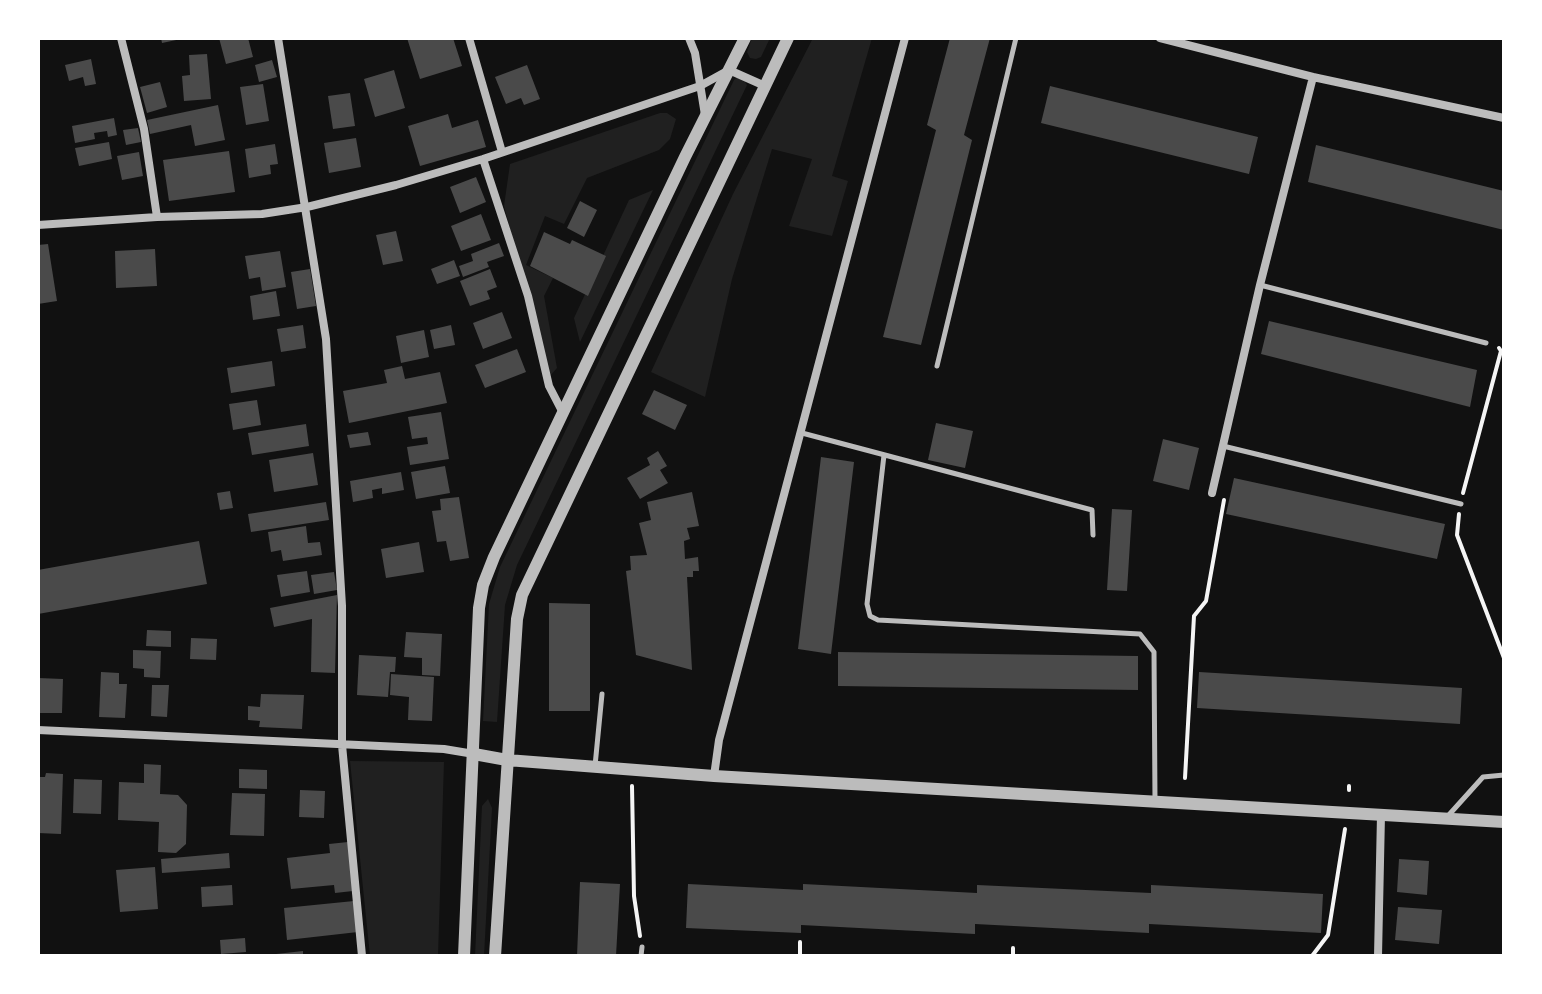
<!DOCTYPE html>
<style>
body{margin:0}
#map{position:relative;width:1542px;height:994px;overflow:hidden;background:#111;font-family:Inter,sans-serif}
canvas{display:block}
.frame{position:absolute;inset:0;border:40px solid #fff;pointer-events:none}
</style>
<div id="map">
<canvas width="1542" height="994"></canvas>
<div class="frame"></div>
</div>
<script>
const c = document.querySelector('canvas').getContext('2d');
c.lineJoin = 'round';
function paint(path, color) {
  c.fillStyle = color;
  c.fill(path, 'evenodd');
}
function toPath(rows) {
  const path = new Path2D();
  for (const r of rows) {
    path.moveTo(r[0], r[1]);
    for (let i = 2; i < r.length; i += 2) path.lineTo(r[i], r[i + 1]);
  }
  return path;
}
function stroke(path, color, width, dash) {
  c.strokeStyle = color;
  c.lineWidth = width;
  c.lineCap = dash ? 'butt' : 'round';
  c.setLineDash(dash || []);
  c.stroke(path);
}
const green = toPath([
 [752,38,770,38,761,57,756,59,750,58,747,52],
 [813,38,872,38,832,176,848,181,832,236,789,226,812,159,772,149,732,279,705,397,651,372,733,194],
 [738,77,743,78,747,85,517,565,505,605,497,722,483,721,489,604,500,567,734,80],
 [660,113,667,113,676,119,670,139,659,150,587,178,564,224,545,216,526,265,553,278,544,296,557,368,549,377,504,206,510,164],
 [653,190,580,342,574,318,629,200],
 [350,761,444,762,438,956,370,956],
 [488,799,492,808,484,956,475,956,482,806]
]);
const building = toPath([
 [161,38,180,38,181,39,162,43],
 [219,38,248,38,253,57,226,64],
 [407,38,453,38,462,66,420,79],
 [950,38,990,38,964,135,972,140,921,345,883,337,936,130,927,125],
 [207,54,211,99,184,101,182,76,190,75,189,55],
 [91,59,96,84,85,86,83,77,69,81,65,65],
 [272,60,277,77,259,82,255,65],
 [527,65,540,99,524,105,521,98,506,104,495,77],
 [394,70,405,108,375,117,364,79],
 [160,82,167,107,147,113,140,87],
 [263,84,269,121,246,125,240,87],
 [1050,86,1258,137,1249,174,1041,123],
 [350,93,355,126,333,129,328,96],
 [218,105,225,140,195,146,191,125,150,134,147,120],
 [448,114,452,128,478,120,486,147,420,166,408,126],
 [114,118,117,135,108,137,107,131,94,133,95,139,75,143,72,126],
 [138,128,141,142,126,145,123,130],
 [356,138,361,167,329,173,324,143],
 [109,142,112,159,79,166,75,148],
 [275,144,278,164,270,165,271,174,249,178,245,149],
 [1316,145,1504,191,1504,230,1308,182],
 [229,151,235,192,169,201,163,160],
 [139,152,143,176,122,180,117,156],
 [476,177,486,202,460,213,450,187],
 [580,201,597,210,584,237,567,228],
 [481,214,491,240,461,251,451,226],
 [396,231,403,261,383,265,376,235],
 [544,232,570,244,572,240,606,256,588,296,530,266],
 [499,243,504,256,487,262,489,267,463,277,459,266,473,261,471,254],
 [48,244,57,301,38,304,38,245],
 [155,249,157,286,116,288,115,251],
 [280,251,286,287,262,291,260,277,249,279,245,256],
 [454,260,460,276,437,284,431,269],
 [310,269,316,306,297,309,291,272],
 [490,269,497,287,487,291,490,299,470,306,460,281],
 [276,291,280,316,253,320,250,296],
 [502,312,512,338,483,349,473,323],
 [1269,321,1477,370,1470,407,1261,354],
 [303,325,306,348,281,352,277,329],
 [451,325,455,345,434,349,430,330],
 [424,330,429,357,401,363,396,336],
 [517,349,526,372,485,388,475,365],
 [272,361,275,386,231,393,227,368],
 [402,366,405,379,440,372,447,403,349,423,343,391,387,383,384,370],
 [654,390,687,405,675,430,642,414],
 [257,400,261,425,233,430,229,404],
 [441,412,449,459,410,465,407,447,428,444,427,437,412,439,408,417],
 [936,423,973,431,965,468,928,460],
 [306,424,309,446,252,455,248,433],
 [368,432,371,445,350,448,347,435],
 [1163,439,1199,448,1189,490,1153,481],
 [658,451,667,466,660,470,668,483,640,499,627,478,650,465,647,458],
 [313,453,318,485,274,492,269,460],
 [821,457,854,462,831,654,798,649],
 [445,466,450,493,416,499,411,472],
 [401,472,404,490,382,494,382,488,372,490,373,498,353,502,350,481],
 [1234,478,1445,524,1437,559,1226,514],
 [230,491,233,508,220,510,217,493],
 [692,492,699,526,687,528,690,539,684,541,685,559,698,557,699,571,693,571,693,577,687,577,692,670,636,655,626,571,631,570,630,556,647,555,639,523,651,520,647,502],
 [459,497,469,558,450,561,446,541,437,542,432,511,441,510,440,499],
 [326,502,329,520,251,532,248,514],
 [1112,509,1132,510,1127,591,1107,590],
 [306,526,308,543,320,542,322,555,283,561,281,550,271,552,268,532],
 [199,541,207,584,38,614,38,570],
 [419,542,424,572,386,578,381,549],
 [307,571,310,592,281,597,277,575],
 [334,572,337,590,314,594,311,575],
 [337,595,335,673,311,672,312,619,274,627,270,608],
 [549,603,590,604,590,711,549,711],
 [147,630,171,631,171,647,146,646],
 [406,632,442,634,440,676,422,675,422,658,404,657],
 [191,638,217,639,216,660,190,659],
 [133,650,161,651,160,678,144,677,144,669,133,668],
 [838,652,1138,656,1138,690,838,686],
 [359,655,396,657,395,672,390,672,388,697,357,695],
 [101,672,119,673,119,684,127,684,125,718,99,717],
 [1199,672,1462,688,1460,724,1197,708],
 [391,674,434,677,432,721,408,720,409,697,390,695],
 [38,678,63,679,62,713,38,713],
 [152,685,169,685,167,717,151,716],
 [261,694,304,695,302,729,259,727,260,721,248,720,248,706,260,707],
 [144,764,161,765,160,794,178,795,187,805,186,844,176,853,158,852,159,822,118,820,119,782,144,783],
 [239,769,267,770,267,789,239,788],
 [46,773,63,774,61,834,38,833,38,777,45,777],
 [74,779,102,780,101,814,73,813],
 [300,790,325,791,324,818,299,817],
 [232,793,265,794,264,836,230,835],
 [348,842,353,891,335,893,334,885,291,889,287,858,330,853,329,844],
 [229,853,230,868,162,873,161,859],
 [1399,859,1429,861,1427,895,1397,892],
 [155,867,158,909,120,912,116,870],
 [580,882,620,884,616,956,577,956],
 [688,884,803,890,803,884,977,893,977,885,1151,893,1151,885,1323,894,1321,933,1149,924,1149,933,975,924,975,934,801,925,801,933,686,928],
 [232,885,233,905,202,907,201,887],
 [354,901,358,932,287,940,284,908],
 [1398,907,1442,910,1439,944,1395,940],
 [245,938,246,952,221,954,220,940],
 [303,951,303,956,276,956,276,954]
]);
const path = toPath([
 [1463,493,1501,351,1499,348],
 [1459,514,1457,535,1504,658],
 [1185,778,1194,616,1206,601,1224,500],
 [632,786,634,896,640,936],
 [1349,790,1349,786],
 [800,956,800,942],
 [1013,956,1013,948],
 [1312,956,1328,935,1345,829]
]);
const service = toPath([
 [1260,285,1486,343],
 [937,366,1016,38],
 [802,433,1092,510,1093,535],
 [1223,446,1461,504],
 [884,455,867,604,870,616,878,620,1140,634,1154,652,1155,801],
 [595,766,602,694],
 [1447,817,1483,777,1504,775],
 [641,956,642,947]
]);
const minor = toPath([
 [121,38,144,129,157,217],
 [278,38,326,339,342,606,342,745,362,956],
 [469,38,502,152],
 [689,38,695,53,705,115],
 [1160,38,1313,77,1504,118],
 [483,159,528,296,549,386,563,413],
 [38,225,157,217,262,214,307,207,396,185,483,159,700,86,729,70,765,86],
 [1212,493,1260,285,1313,77],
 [38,730,444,749,474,754],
 [714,776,719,740,905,38],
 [1378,956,1381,815]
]);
const tertiary = toPath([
 [474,754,507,760,714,776,1504,822],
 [464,956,479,608,483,585,494,557,685,157,745,38],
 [495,956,517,619,522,595,788,38]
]);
paint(green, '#202020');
paint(building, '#4a4a4a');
stroke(path, '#f5f5f5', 4);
stroke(service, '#bcbcbc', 5);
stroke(minor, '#bcbcbc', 8);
stroke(tertiary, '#bcbcbc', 12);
</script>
